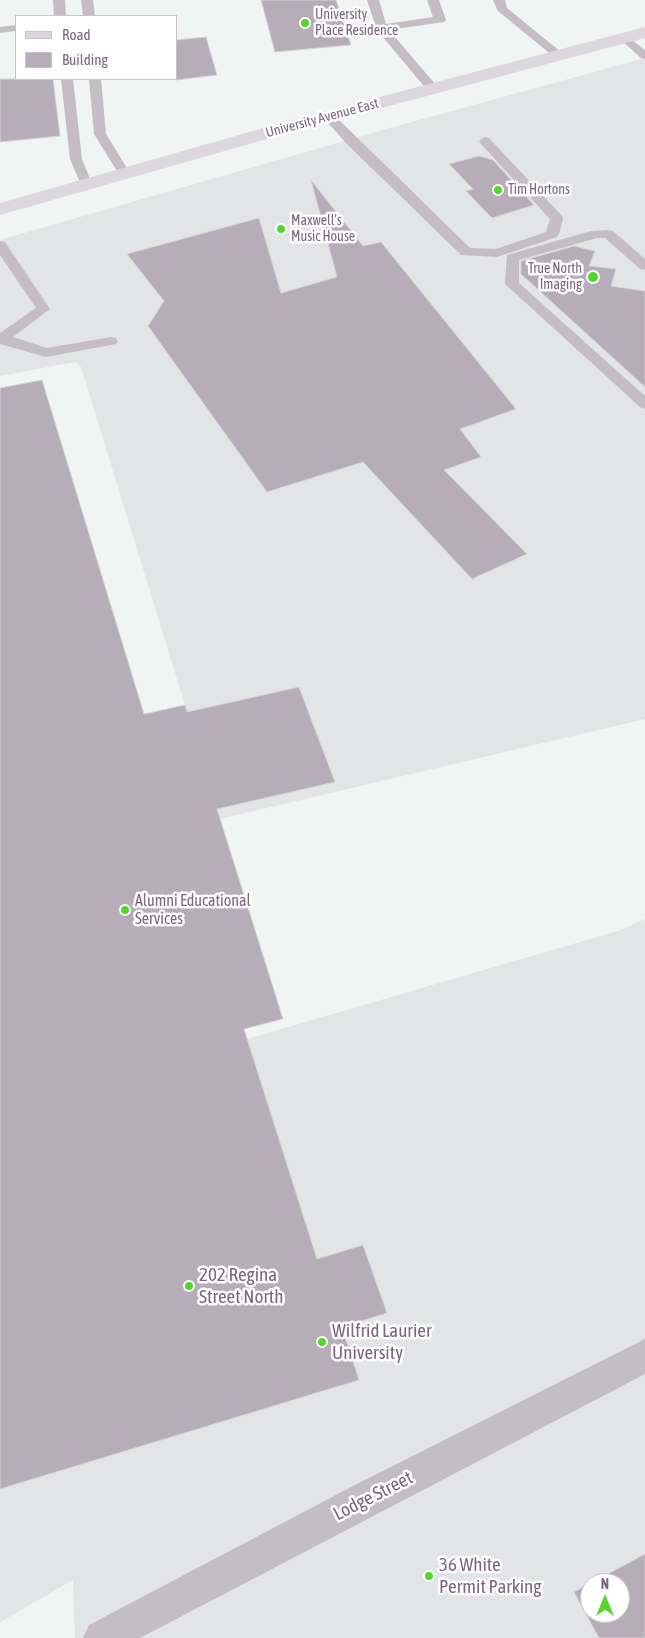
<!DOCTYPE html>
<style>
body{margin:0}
#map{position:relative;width:645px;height:1638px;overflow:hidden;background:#f0f4f2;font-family:"Asap Condensed",sans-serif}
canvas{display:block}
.legend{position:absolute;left:15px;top:15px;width:162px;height:65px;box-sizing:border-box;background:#fff;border:1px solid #cbc1cc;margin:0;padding:6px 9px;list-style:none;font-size:15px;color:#7e657f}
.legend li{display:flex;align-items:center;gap:10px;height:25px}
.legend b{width:25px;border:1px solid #cbc1cc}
.north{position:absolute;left:580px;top:1573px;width:50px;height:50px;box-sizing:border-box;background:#fff;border:1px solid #cbc1cc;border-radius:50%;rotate:0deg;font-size:14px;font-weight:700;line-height:20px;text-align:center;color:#7e657f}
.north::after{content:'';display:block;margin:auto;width:18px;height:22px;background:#56d52e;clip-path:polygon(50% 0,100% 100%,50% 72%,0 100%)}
</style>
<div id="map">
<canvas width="645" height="1638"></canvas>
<ul class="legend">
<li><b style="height:6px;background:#ddd6de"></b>Road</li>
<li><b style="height:14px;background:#b6adb8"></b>Building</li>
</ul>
<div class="north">N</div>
</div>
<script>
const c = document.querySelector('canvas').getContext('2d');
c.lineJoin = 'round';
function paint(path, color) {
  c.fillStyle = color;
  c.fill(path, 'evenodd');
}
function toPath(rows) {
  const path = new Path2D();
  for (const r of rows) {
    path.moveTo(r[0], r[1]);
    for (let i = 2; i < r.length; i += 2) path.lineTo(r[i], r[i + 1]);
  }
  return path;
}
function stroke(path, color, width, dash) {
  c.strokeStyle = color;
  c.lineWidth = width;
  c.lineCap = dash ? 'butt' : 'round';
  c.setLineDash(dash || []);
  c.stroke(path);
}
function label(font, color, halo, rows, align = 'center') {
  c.font = font + ' "Asap Condensed",sans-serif';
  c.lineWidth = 5;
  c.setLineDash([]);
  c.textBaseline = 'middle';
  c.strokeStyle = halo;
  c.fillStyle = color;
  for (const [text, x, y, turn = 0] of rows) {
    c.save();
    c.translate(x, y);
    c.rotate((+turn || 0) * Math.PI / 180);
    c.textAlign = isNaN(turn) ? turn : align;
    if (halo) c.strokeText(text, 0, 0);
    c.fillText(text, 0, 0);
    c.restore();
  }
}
const built = toPath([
 [645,58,645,719,220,819,81,367,75,362,0,376,0,240,379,131],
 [645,919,645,1638,75,1638,73,1580,0,1622,0,1104,247,1039,621,930],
 [590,1583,620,1583,620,1613,590,1613]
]);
const building = toPath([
 [261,0,336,0,351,45,275,52,261,0],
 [206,37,217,75,176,80,176,40,206,37],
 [0,79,53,79,60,136,0,142,0,79],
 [479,156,493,160,534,205,492,218,466,191,473,189,449,164,479,156],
 [311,180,363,246,381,242,516,409,460,429,481,457,444,470,527,554,472,579,363,462,267,492,148,326,164,301,127,254,259,218,281,293,337,277,311,180],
 [574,246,595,251,589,266,616,269,611,286,645,291,645,387,521,274,521,261,574,246],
 [42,380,144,714,185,705,187,712,299,687,335,782,217,809,283,1019,244,1029,317,1259,363,1245,387,1313,342,1327,359,1380,0,1489,0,388,42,380],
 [645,1554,645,1638,599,1638,574,1592,590,1583,590,1613,620,1613,620,1583,591,1583,645,1554]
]);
const service = toPath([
 [53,0,65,0,66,16,54,16,53,0],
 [81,0,93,0,95,16,83,16,81,0],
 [367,0,379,0,386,24,433,17,427,0,439,0,446,20,444,22,389,30,436,85,436,91,428,91,377,30,367,0],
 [493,0,505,0,507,8,561,52,561,56,553,56,498,11,493,0],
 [16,25,16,31,0,33,0,27,16,25],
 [624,34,645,50,645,59,641,58,620,39,620,35,624,34],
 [61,79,73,79,82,159,92,184,90,187,82,187,70,159,61,79],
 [89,79,101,79,106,134,130,173,128,176,120,176,94,134,89,79],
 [328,112,332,113,470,248,496,249,546,232,550,219,481,144,479,141,485,137,489,138,562,216,563,219,559,234,557,237,497,257,461,255,346,143,322,116,328,112],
 [608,230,613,231,645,259,645,270,640,269,605,238,597,238,519,260,519,283,645,396,645,409,640,407,505,284,507,255,591,231,608,230],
 [0,241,5,242,50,309,13,337,47,348,111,337,116,338,118,341,116,344,46,357,0,344,0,333,36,308,0,255,0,241]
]);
const minor = toPath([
 [645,1339,645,1374,140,1638,83,1638,89,1625,353,1486,645,1339]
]);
const secondary = toPath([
 [645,27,645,38,295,131,0,215,0,203,281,123,645,27]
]);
const markers = [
 [305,23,5,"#56d52e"],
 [498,190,5,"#56d52e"],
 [281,229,5,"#56d52e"],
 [593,277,6,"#56d52e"],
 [125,910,5,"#56d52e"],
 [189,1286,5,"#56d52e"],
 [322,1342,5,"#56d52e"],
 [429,1576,5,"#56d52e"]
];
const farPoinames = [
 ["University",315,15],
 ["Place Residence",315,31],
 ["Tim Hortons",508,190],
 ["Maxwell's",291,221],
 ["Music House",291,237],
 ["True North",582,269,"right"],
 ["Imaging",582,285,"right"]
];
const farStreetnames = [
 ["University Avenue East",322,118,-15]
];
const poiNames = [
 ["Alumni Educational",135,901],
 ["Services",135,919]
];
const nearPoinames = [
 ["202 Regina",199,1275],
 ["Street North",199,1297],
 ["Wilfrid Laurier",332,1331],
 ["University",332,1353],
 ["36 White",439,1565],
 ["Permit Parking",439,1587]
];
const nearStreetnames = [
 ["Lodge Street",373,1496,-27]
];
paint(built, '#e3e4e5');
paint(building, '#b6adb8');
stroke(building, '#d3d5d4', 1);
paint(service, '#c4bdc4');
paint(minor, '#c4bdc4');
paint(secondary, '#ddd6de');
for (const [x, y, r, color] of markers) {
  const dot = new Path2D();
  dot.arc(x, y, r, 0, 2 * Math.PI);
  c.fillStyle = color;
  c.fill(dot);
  stroke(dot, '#fff', 2);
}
label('14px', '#7e657f', '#fff', farPoinames, 'left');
label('14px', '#7e657f', '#fff', farStreetnames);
label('16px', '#7e657f', '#fff', poiNames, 'left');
label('19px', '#7e657f', '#fff', nearPoinames, 'left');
label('19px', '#7e657f', '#fff', nearStreetnames);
</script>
